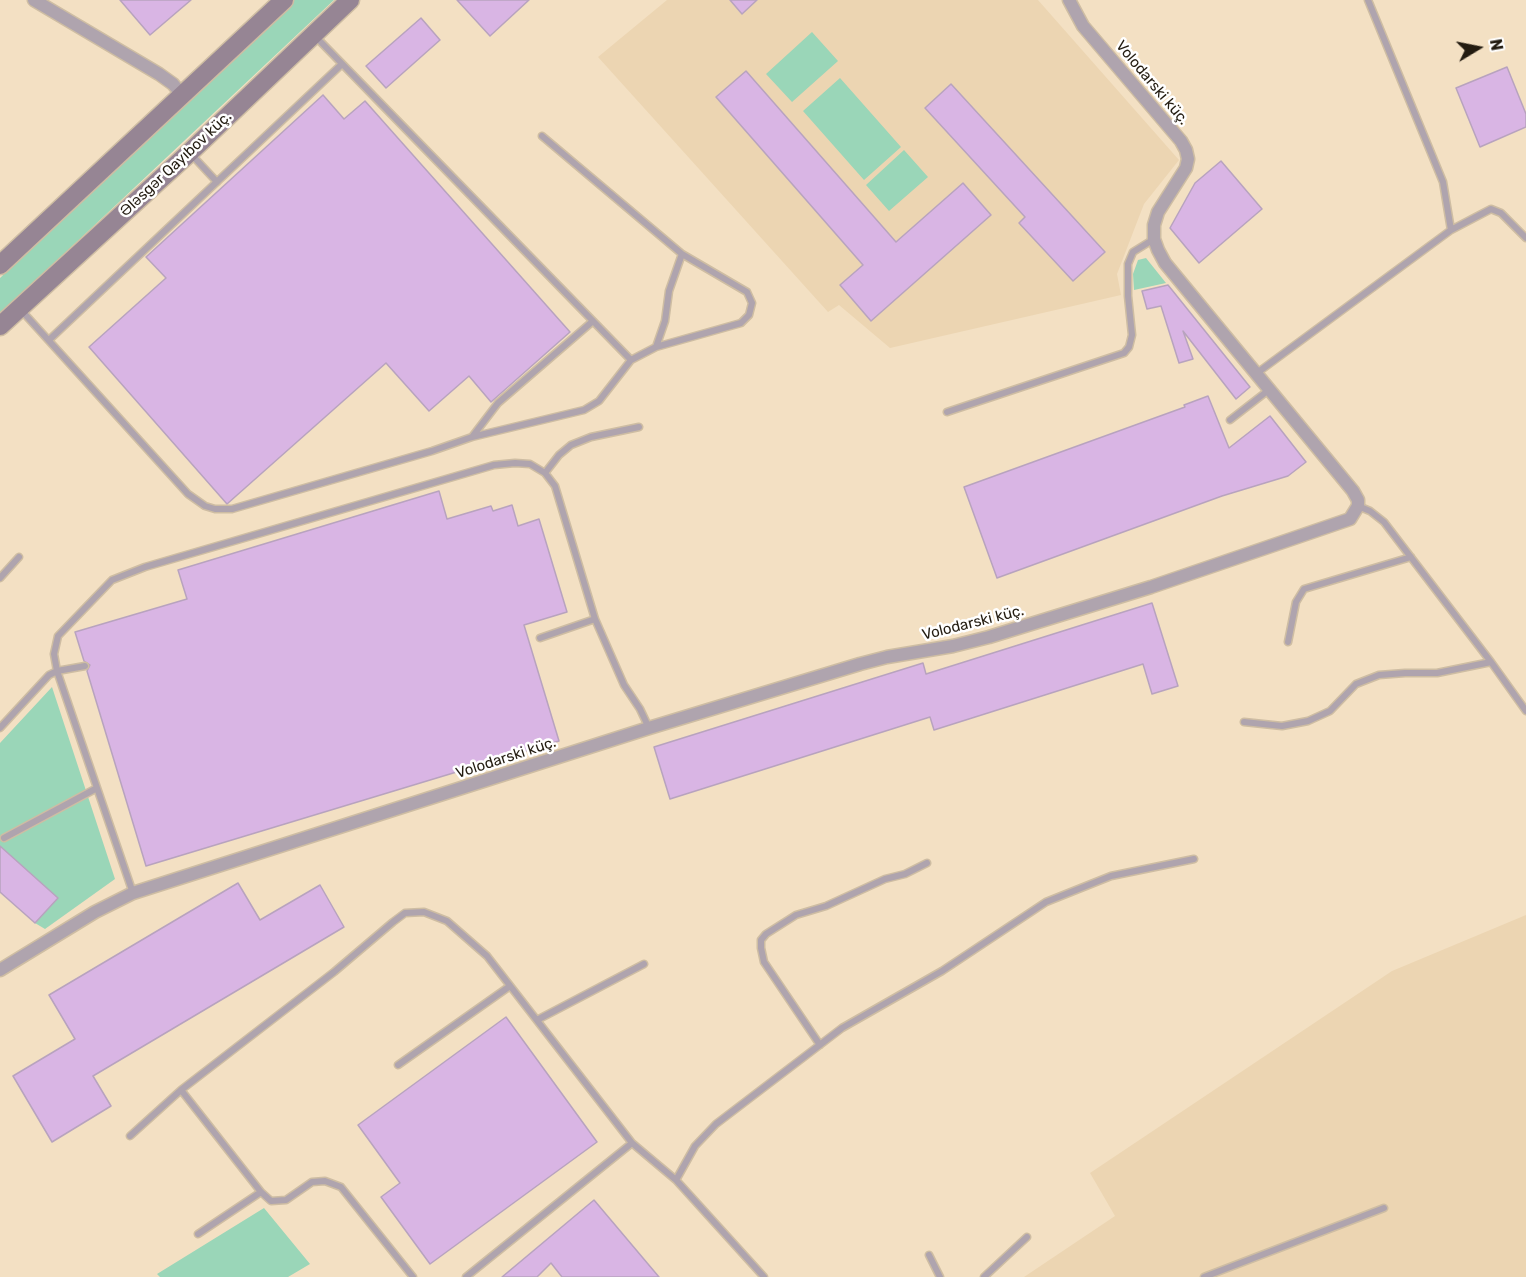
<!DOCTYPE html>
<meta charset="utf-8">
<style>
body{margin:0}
#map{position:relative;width:1526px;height:1277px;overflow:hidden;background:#f3e0c3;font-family:Rubik,sans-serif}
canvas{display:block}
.north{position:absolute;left:1448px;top:18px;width:60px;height:60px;-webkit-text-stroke:4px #fff;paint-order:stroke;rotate:80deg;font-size:16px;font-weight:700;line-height:24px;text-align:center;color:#231c11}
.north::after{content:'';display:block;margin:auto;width:21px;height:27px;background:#231c11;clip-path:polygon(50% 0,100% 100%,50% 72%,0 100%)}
</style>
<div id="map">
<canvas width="1526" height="1277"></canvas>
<div class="north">N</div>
</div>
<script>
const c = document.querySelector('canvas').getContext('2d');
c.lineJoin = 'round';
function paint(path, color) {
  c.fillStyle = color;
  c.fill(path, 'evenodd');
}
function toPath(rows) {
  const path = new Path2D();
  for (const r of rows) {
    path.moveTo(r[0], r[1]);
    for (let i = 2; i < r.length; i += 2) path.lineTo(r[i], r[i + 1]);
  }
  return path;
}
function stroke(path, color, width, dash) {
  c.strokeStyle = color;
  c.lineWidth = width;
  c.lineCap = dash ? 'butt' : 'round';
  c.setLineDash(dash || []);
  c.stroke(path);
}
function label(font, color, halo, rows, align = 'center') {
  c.font = font + ' Rubik,sans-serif';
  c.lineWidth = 5;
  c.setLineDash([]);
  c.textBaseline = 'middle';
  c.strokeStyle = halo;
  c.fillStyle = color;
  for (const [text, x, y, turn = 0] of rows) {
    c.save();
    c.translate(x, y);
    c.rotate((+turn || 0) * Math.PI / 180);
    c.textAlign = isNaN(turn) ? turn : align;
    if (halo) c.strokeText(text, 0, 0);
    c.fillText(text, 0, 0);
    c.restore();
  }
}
const built = toPath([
 [667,0,1038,0,1179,160,1144,204,1117,274,1121,295,890,348,839,305,828,312,598,57],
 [1526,915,1526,1277,1024,1277,1115,1216,1090,1173,1392,971]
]);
const green = toPath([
 [294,0,334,0,0,314,0,278],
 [812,32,838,61,792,102,766,74],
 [840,78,901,147,864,180,803,111],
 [904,150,928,177,889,211,866,185],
 [1146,258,1166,283,1134,290,1133,274,1138,260],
 [52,687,115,879,45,929,35,923,57,898,0,846,0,743],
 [264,1208,310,1264,288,1277,160,1277,157,1274]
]);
const building = toPath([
 [120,0,191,0,150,35,120,0],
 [457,0,529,0,490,36,457,0],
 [730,0,757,0,742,14,730,0],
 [421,18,440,40,386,88,366,66,421,18],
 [1507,67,1526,114,1526,127,1480,147,1456,88,1507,67],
 [746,71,896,242,963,183,991,215,871,321,840,285,863,265,716,97,746,71],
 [951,84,1105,252,1073,281,1019,223,1025,217,925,108,951,84],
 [323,95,344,119,365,101,570,332,491,402,469,376,429,411,386,363,227,504,89,347,166,278,146,257,323,95],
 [1221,161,1262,209,1199,263,1170,228,1195,183,1221,161],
 [1168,285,1250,387,1236,399,1183,331,1193,359,1179,363,1161,306,1147,309,1142,291,1168,285],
 [1208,396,1229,448,1270,416,1306,462,1288,476,1222,496,997,578,964,487,1185,407,1184,405,1208,396],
 [439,491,447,519,491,506,493,511,512,505,518,526,539,519,567,612,524,625,559,741,146,866,87,671,90,665,84,661,75,632,187,599,178,570,439,491],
 [1152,603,1178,686,1152,694,1143,664,934,730,930,717,670,799,654,747,923,663,926,674,1152,603],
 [0,846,58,898,35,923,0,892,0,846],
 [238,883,260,920,320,885,344,927,93,1076,111,1106,52,1142,13,1076,75,1039,49,995,238,883],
 [506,1017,597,1142,430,1264,381,1197,400,1183,358,1125,506,1017],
 [594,1200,659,1277,562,1277,551,1263,537,1277,502,1277,594,1200]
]);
const lane = toPath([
 [1368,0,1443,182,1451,230],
 [314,35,631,360],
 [190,153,217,182],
 [21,310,188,494,205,506,215,509,232,509,432,451,472,437,584,410,599,401,631,360,656,347,741,323,749,315,752,303,747,292,682,254,542,136],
 [49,340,342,64],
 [656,347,665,321,669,291,682,254],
 [1257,373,1451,230,1491,209,1501,213,1526,238],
 [947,412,1124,353,1129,347,1132,335,1128,296,1128,264,1133,252,1154,239],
 [1230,420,1270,389],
 [472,437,498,403,593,321],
 [545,473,559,455,571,445,591,437,639,427],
 [1358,506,1370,511,1384,522,1491,662,1526,711],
 [0,578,19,557],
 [540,638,595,619],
 [1288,642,1296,602,1304,589,1411,557],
 [1244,722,1282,726,1308,721,1330,711,1356,684,1379,675,1405,673,1437,673,1491,662],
 [0,728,49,675,57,671,85,666],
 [4,838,97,788],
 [133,893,57,671,54,654,58,636,112,580,145,567,494,465,515,463,530,464,545,473,555,486,595,619,624,685,640,709,649,728],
 [537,1020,644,964],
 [820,1045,764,962,761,948,761,940,766,934,796,915,826,906,885,879,905,874,927,863],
 [398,1065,510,986],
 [181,1090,261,1192,271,1201,286,1200,312,1182,325,1181,341,1187,413,1277],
 [130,1136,181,1090,334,972,393,922,405,913,424,912,447,921,487,956,632,1143,676,1180,764,1277],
 [676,1180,695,1146,716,1124,842,1028,942,971,1046,902,1111,876,1194,859],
 [198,1234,261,1192],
 [929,1255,940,1277],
 [466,1277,632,1143],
 [984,1277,1027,1237],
 [1204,1277,1384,1208]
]);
const street = toPath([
 [34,0,159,74,173,84,183,96],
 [0,970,95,912,133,893,649,728,860,664,887,657,953,646,989,637,1151,587,1350,519,1358,506,1358,500,1353,491,1165,263,1158,250,1154,239,1154,225,1158,212,1186,168,1188,159,1186,150,1181,141,1083,26,1069,0]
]);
const secondary = toPath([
 [0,265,284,0],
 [0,326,190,152,350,0]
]);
const streetNames = [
 ["Volodarski küç.",1152,83,50],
 ["Ələsgər Qayıbov küç.",176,164,-43],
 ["Volodarski küç.",973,623,-14],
 ["Volodarski küç.",506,758,-18]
];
paint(built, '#ecd5b2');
paint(green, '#9ad6b8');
paint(building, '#d9b5e4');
stroke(building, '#b8a3be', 1.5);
stroke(lane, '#cebda3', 9);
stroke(street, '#cebda3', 15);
stroke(secondary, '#cebda3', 21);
stroke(lane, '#afa4ae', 6);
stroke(street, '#afa4ae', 12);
stroke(secondary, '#968594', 18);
label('15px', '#231c11', '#fff', streetNames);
</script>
